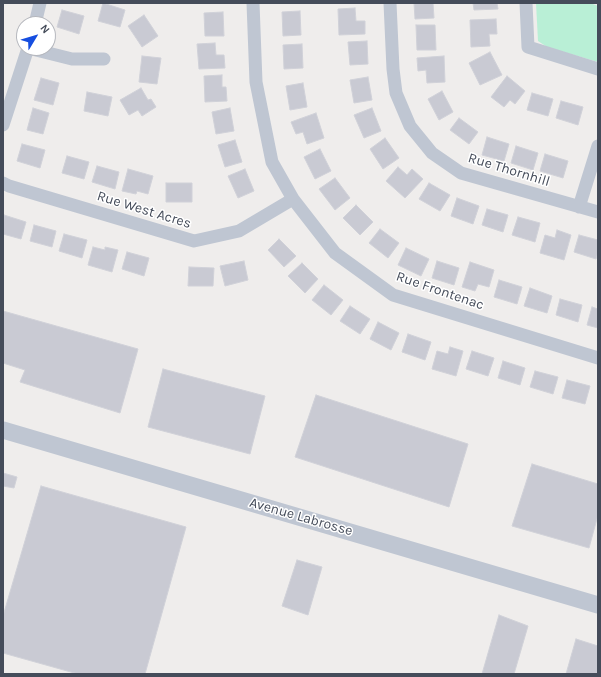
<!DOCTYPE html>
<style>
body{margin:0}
#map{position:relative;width:601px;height:677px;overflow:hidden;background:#efedec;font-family:Karla,sans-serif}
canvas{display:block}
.frame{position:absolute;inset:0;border:4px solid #454c5a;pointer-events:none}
.north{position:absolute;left:16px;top:16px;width:40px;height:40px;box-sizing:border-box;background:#fff;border:1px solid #b5b7bd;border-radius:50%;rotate:52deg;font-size:11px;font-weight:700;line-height:16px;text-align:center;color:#454c5a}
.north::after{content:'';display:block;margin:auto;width:14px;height:18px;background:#164ee0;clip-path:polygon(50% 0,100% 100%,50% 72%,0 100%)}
</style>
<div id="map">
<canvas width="601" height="677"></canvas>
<div class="frame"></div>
<div class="north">N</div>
</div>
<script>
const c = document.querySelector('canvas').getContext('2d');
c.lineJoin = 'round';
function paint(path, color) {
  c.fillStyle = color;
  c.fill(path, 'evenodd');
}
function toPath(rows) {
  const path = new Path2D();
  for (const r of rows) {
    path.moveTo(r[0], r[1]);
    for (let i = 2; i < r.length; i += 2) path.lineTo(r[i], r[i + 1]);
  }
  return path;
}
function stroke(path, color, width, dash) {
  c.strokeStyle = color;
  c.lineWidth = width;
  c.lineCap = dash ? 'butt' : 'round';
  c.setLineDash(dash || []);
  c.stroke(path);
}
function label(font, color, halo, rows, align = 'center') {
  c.font = font + ' Karla,sans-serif';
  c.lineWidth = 3;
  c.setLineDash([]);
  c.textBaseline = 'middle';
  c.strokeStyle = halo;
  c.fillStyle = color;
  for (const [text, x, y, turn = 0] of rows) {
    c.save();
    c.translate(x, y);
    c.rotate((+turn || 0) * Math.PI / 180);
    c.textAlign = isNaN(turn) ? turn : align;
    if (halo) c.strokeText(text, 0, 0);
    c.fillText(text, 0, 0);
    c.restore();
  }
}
const green = toPath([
 [536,3,590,3,598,6,598,62,547,47,538,41]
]);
const building = toPath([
 [103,3,125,10,120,27,98,21,103,3],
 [414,3,433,3,434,18,415,19,414,3],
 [473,3,497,3,498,9,474,10,473,3],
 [355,8,356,21,365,21,365,34,339,35,338,9,355,8],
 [62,10,84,16,79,34,57,27,62,10],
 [300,11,301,35,283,36,282,12,300,11],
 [223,12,224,36,205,36,204,13,223,12],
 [144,15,158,36,142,47,128,26,144,15],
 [496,19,497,34,489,34,490,46,471,47,470,20,496,19],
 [416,25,435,25,436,50,417,50,416,25],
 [367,41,368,64,350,65,348,42,367,41],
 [215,43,216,55,224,55,225,68,199,69,197,44,215,43],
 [302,44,303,68,284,69,283,45,302,44],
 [490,52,502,75,480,85,469,63,490,52],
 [142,56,161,58,157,84,139,82,142,56],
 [444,56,445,82,427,83,426,70,418,71,417,58,444,56],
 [222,75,222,87,226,87,227,101,205,102,204,76,222,75],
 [507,76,525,91,515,104,510,100,504,107,491,97,507,76],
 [368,77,372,100,354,103,350,80,368,77],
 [41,78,59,83,53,105,34,100,41,78],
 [303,83,307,107,290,110,286,86,303,83],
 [141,88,148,100,151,99,156,107,142,116,138,110,129,115,120,100,141,88],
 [442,91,453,112,439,120,428,99,442,91],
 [87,92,112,97,108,116,84,111,87,92],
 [532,93,553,99,548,116,527,110,532,93],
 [561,101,583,107,578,125,556,118,561,101],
 [33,108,49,113,43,134,27,130,33,108],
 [230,108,234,131,216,134,212,112,230,108],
 [372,108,381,131,364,138,354,115,372,108],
 [316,113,324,138,307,144,303,132,296,134,291,122,316,113],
 [459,118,478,132,469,144,450,130,459,118],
 [487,137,509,144,504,161,482,155,487,137],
 [385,138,399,158,383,169,370,149,385,138],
 [235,140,242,162,225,167,218,145,235,140],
 [22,144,45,150,40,168,17,161,22,144],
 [516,146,538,153,533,170,511,163,516,146],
 [320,149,331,171,315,179,304,157,320,149],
 [545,154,568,161,563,178,540,171,545,154],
 [67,156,89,162,84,179,62,173,67,156],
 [97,166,119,172,115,189,92,182,97,166],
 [398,167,407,175,412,169,423,179,405,198,386,181,398,167],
 [128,169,153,176,148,194,137,191,136,194,122,191,128,169],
 [245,169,254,191,238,198,228,176,245,169],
 [335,178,350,198,335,210,319,189,335,178],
 [166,183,192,183,192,202,166,202,166,183],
 [429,183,450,195,440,211,419,199,429,183],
 [457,198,479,206,473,224,451,216,457,198],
 [356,205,373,222,360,235,343,218,356,205],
 [487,209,508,215,503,232,482,225,487,209],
 [4,215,26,222,21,239,3,234,4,215],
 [518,217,540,223,535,242,512,235,518,217],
 [34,225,56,231,52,247,30,241,34,225],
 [380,229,399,243,388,258,369,243,380,229],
 [557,230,571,235,564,260,540,253,545,235,555,238,557,230],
 [64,234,87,240,82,258,59,251,64,234],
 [579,235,598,240,598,252,596,259,574,252,579,235],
 [279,239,296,256,284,267,268,250,279,239],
 [93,247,105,250,105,247,118,250,112,272,88,265,93,247],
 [406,248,429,259,421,276,398,265,406,248],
 [127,252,149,258,144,276,122,269,127,252],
 [244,261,248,280,225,286,220,266,244,261],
 [437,261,459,268,454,285,432,278,437,261],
 [470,262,494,270,489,287,478,284,475,291,462,287,470,262],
 [302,263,318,279,305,293,288,276,302,263],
 [189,267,214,268,213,286,188,286,189,267],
 [499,280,522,287,517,304,494,297,499,280],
 [324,285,343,300,331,315,312,300,324,285],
 [530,288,552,296,547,313,524,306,530,288],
 [560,299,582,305,578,322,556,315,560,299],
 [350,306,370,319,360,334,340,321,350,306],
 [592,307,598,309,598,328,587,325,592,307],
 [3,311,138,349,120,413,20,382,25,370,3,363,3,311],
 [378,322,399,333,391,350,370,339,378,322],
 [408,334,431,342,425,360,402,352,408,334],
 [450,347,463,351,456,376,432,369,437,351,448,354,450,347],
 [472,351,494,358,488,376,466,369,472,351],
 [503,361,525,368,520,385,498,378,503,361],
 [163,369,265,396,250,454,148,427,163,369],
 [535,371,558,377,553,394,530,387,535,371],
 [567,380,590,386,585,404,562,398,567,380],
 [316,395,468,444,449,507,295,457,316,395],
 [532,464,598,484,598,515,589,548,512,526,532,464],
 [3,473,17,477,14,488,3,486,3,473],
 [41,486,186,527,145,674,78,674,3,653,3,616,41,486],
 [297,560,322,567,308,615,282,606,297,560],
 [499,615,528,626,514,674,482,674,499,615],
 [576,639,598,646,598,674,566,674,576,639]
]);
const minor = toPath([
 [253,3,256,82,272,162,293,199,335,253,393,295,598,358],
 [390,3,393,69,396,93,410,126,432,153,461,173,598,212],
 [526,3,528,47,598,69],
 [35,24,40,3],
 [28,48,72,59,104,59],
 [3,125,28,48],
 [3,183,9,186,194,241,239,231,293,199],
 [579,207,598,146]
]);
const tertiary = toPath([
 [3,430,598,605]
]);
const streetNames = [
 ["Rue Thornhill",509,170,17],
 ["Rue West Acres",144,210,17],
 ["Rue Frontenac",440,291,19],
 ["Avenue Labrosse",301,517,16]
];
paint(green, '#b9efd6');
paint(building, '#c9cad3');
stroke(building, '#d0d1d8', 1);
stroke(minor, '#bfc6d2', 13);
stroke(tertiary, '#bfc6d2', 17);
label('14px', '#454c5a', '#fff', streetNames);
</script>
